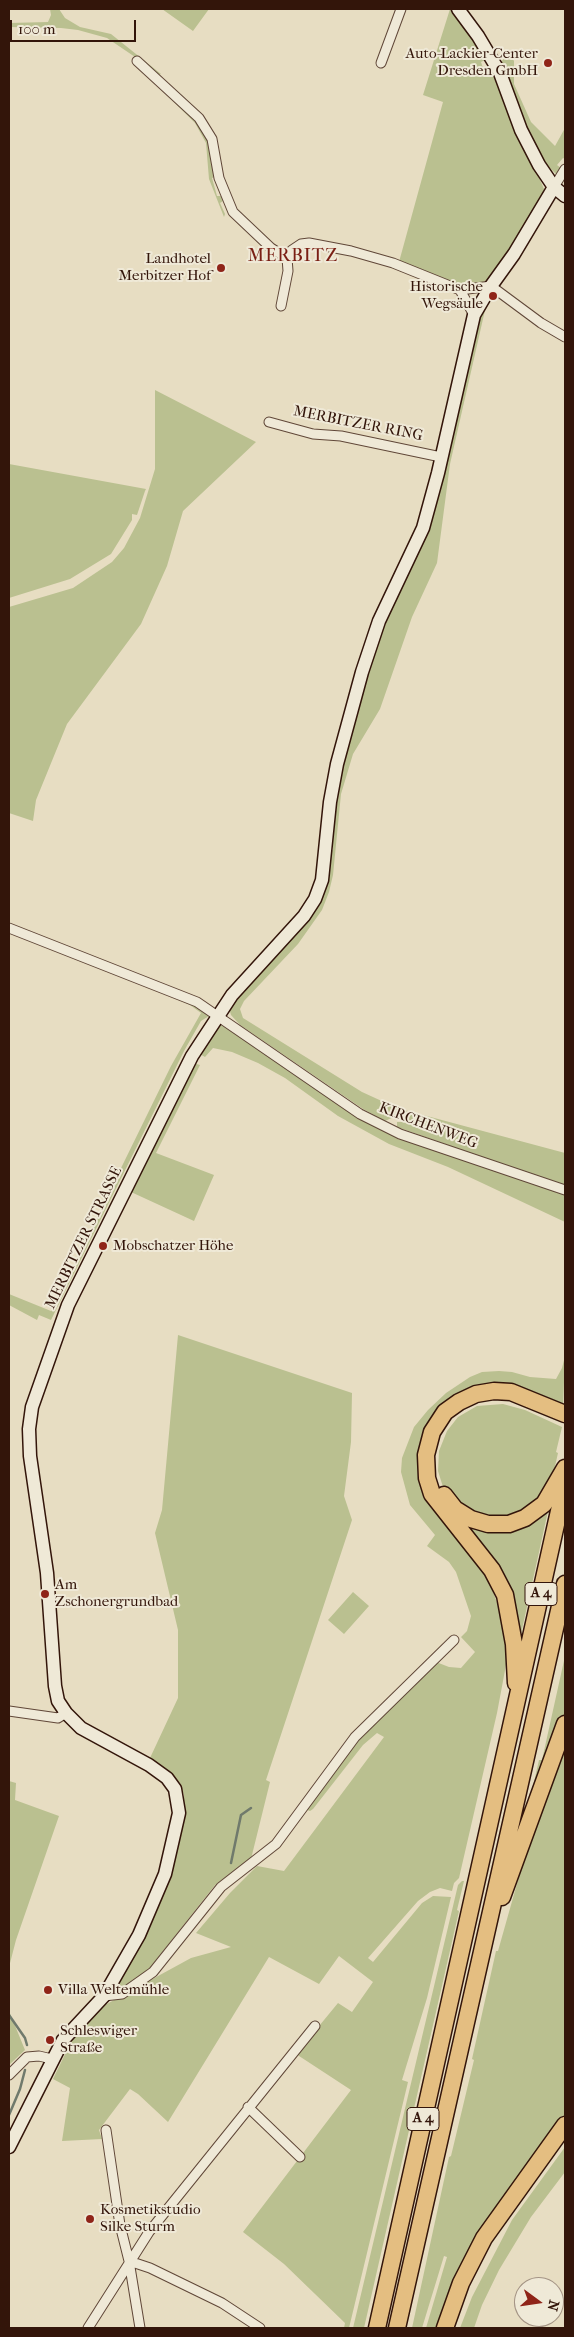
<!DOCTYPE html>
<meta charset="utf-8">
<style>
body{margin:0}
#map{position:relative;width:574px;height:2337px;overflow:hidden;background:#e7ddc2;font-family:"IM FELL French Canon",serif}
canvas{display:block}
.frame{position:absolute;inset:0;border:10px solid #33150a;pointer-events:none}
.north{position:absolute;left:514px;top:2277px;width:50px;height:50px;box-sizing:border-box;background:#efe9d7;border:1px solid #a49485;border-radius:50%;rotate:104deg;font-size:14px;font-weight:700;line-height:20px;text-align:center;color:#33150a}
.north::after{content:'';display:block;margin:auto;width:18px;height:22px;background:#8f2418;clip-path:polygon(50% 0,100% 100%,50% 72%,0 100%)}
.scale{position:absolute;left:10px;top:20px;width:126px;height:22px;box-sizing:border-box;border:2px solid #33150a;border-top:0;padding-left:6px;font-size:15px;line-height:18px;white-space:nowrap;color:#33150a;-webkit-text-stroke:4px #efe9d7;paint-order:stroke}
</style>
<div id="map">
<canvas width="574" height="2337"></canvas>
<div class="frame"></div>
<div class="north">N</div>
<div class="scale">100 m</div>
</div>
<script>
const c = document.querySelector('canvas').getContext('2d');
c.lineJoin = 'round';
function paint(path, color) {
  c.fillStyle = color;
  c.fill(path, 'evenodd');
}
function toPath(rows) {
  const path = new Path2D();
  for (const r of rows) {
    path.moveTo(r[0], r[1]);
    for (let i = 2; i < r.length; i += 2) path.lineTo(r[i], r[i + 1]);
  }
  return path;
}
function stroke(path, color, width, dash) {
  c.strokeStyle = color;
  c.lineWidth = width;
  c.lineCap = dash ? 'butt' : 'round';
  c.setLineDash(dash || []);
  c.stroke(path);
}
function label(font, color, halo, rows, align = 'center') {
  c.font = font + ' "IM FELL French Canon",serif';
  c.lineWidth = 4;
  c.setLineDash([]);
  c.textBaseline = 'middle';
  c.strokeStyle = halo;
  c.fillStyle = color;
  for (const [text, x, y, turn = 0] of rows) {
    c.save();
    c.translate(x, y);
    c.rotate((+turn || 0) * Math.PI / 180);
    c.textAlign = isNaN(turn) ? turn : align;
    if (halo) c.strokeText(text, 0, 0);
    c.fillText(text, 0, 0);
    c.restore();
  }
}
const green = toPath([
 [50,9,59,9,65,18,80,27,111,34,161,74,156,76,138,59,107,38,78,30,61,28,9,27,9,23,48,22,51,15],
 [162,9,209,9,193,31],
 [450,9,487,59,481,62,483,68,488,67,494,73,544,189,542,199,491,278,481,283,466,284,454,283,399,262,443,102,423,95],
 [506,56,511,56,514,61,514,84,531,122,555,146,565,128,565,159,563,158,557,165,561,168,557,175,545,163,524,122,501,62],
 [151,79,198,119,209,141,217,176,212,178,217,196,221,196,223,201,220,203,225,214,224,217,209,179,206,143,195,123],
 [488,297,450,464,437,563,412,617,380,709,353,754,341,794,333,875,329,892,322,910,298,944,244,1001,240,1009,243,1018,362,1092,397,1108,565,1153,565,1186,397,1127,397,1122,408,1122,409,1119,396,1116,385,1121,363,1109,240,1025,231,1015,229,1008,231,1003,306,921,328,852,333,850,333,840,329,840,334,802,352,726,383,621,417,552,474,331],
 [155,390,256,442,183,511,167,566,141,624,67,724,36,800,33,821,9,813,9,607,73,588,112,562,124,548,140,518,155,469],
 [9,464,146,489,145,491,137,515,132,514,132,520,111,554,70,579,9,598],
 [165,994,196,1003,209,1016,201,1021,184,1051,51,1320,39,1315,37,1320,9,1305,9,1294,51,1311,171,1066,201,1013,190,1005],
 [221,1025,236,1031,327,1097,356,1115,565,1194,565,1222,448,1167,389,1144,338,1116,285,1078,258,1063,232,1052,213,1048,205,1057,198,1053,217,1026],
 [193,1063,200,1065,156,1153,214,1175,194,1221,131,1192],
 [178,1335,352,1393,351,1442,344,1496,352,1520,266,1780,270,1782,251,1859,215,1885,149,1969,121,1990,116,1986,145,1934,173,1870,184,1817,184,1795,180,1783,166,1770,150,1758,178,1698,178,1630,155,1533,162,1510],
 [565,1356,563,1409,468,1392,417,1463,422,1489,431,1508,477,1560,489,1581,501,1613,506,1639,506,1665,497,1713,459,1878,454,1883,452,1891,440,1888,430,1892,418,1901,368,1958,373,1962,422,1903,433,1896,451,1897,427,1998,402,2080,408,2082,349,2328,344,2328,345,2323,284,2264,243,2232,351,2090,296,2054,338,2003,352,2012,373,1982,339,1956,319,1984,269,1957,168,2122,138,2094,130,2089,99,2130,102,2139,62,2141,70,2088,53,2079,72,2040,105,2005,191,1958,231,1947,196,1933,230,1893,257,1866,284,1871,384,1737,377,1733,363,1745,313,1809,310,1811,305,1809,356,1741,436,1662,449,1667,461,1668,475,1652,461,1637,467,1631,471,1616,456,1572,449,1562,427,1546,435,1535,410,1505,401,1472,402,1458,414,1427,428,1410,446,1393,470,1377,482,1372,499,1371,512,1372,530,1377,556,1379,562,1368],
 [503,1404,525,1410,562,1427,556,1452,558,1453,551,1484,524,1515,481,1519,448,1495,443,1487,438,1471,439,1451,447,1431,458,1417,477,1406],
 [550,1502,519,1643,515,1622,453,1510,478,1525],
 [353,1592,369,1606,344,1634,328,1620],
 [565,1656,565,1715,533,1805,524,1825,539,1760,542,1760],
 [565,1734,565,2114,525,2168,439,2328,426,2328,447,2257,444,2256,422,2328,412,2328,449,2157,451,2156,474,2060,472,2059,496,1951,498,1951,520,1873],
 [9,1781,16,1783,15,1800,59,1816,16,1940,9,1967],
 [462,1881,464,1881,457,1910,459,1911,364,2328,353,2328,458,1885],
 [9,2011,25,2050,9,2065],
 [565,2147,565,2172,531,2217,499,2270,482,2305,474,2328,460,2328,472,2297,512,2220]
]);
const stream = toPath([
 [231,1863,241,1815,251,1808],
 [9,2015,25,2038,27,2045],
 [9,2115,20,2089,25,2070]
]);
const street = toPath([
 [137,61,199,118,212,139,219,178,233,212,271,248,287,258],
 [381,63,401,9],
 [554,187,565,169],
 [460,290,474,315],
 [281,306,288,271,287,258,292,250,301,244,309,243,351,251,393,263,460,290,491,286,541,323,565,337],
 [269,422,313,434,341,436,441,457],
 [9,928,197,1002,360,1114,400,1134,565,1190],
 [9,1711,58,1718,66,1713],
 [104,1996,122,1994,153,1972,221,1887,276,1844,355,1737,454,1640],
 [9,2075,27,2057,39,2056,52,2059],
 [248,2107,300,2157],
 [106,2130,120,2225,129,2261,140,2328],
 [129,2261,150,2268,222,2303,260,2328],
 [88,2328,149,2232,315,2026]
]);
const secondary = toPath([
 [458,9,478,36,500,73,521,130,539,165,554,187,565,196],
 [9,2147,63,2040,104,1996,139,1935,165,1874,179,1813,175,1789,167,1778,149,1765,81,1728,66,1713,58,1701,55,1686,47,1573,30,1456,29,1429,32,1407,68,1305,192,1056,232,995,304,916,315,899,322,880,330,802,337,764,362,672,379,621,423,528,438,473,474,315,491,286,514,254,554,187]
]);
const highway = toPath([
 [444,1495,455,1509,471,1519,488,1524,509,1524,525,1518,544,1504,565,1468],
 [516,1683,514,1644,505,1595,492,1570,432,1494,427,1478,426,1455,432,1432,445,1412,459,1402,476,1394,494,1391,511,1392,565,1414],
 [502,1897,565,1724],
 [377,2328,565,1484],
 [397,2328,565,1584],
 [445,2328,461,2283,484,2238,565,2125]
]);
const markers = [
 [548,63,5,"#8f2418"],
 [221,268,5,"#8f2418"],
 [493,296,5,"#8f2418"],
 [103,1246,5,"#8f2418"],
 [45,1594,5,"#8f2418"],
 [48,1990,5,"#8f2418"],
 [50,2040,5,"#8f2418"],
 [90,2219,5,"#8f2418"]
];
const shields = [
 [541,1594,32],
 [423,2119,32]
];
const shieldNames = [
 ["A 4",541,1594],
 ["A 4",423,2119]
];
const poiNames = [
 ["Auto-Lackier-Center",538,54,"right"],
 ["Dresden GmbH",538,71,"right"],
 ["Landhotel",211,259,"right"],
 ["Merbitzer Hof",211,276,"right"],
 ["Historische",483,287,"right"],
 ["Wegsäule",483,304,"right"],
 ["Mobschatzer Höhe",113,1246],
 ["Am",55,1585],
 ["Zschonergrundbad",55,1602],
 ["Villa Weltemühle",58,1990],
 ["Schleswiger",60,2031],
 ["Straße",60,2048],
 ["Kosmetikstudio",100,2210],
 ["Silke Sturm",100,2227]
];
const streetNames = [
 ["MERBITZER RING",358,424,11],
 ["KIRCHENWEG",428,1126,21],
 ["MERBITZER STRASSE",84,1238,-64]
];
const quarterNames = [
 ["MERBITZ",293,257]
];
paint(green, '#bac090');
stroke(stream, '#707a6c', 2.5);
stroke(street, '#604738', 11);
stroke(secondary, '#33150a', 15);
stroke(highway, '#33150a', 19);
stroke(street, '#efe9d7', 9);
stroke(secondary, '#efe9d7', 12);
stroke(highway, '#e4be81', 16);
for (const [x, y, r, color] of markers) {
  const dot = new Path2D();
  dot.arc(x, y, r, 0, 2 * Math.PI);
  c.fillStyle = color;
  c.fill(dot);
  stroke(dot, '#efe9d7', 2);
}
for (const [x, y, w] of shields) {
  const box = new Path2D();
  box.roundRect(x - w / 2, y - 11.5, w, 23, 4);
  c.fillStyle = '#efe9d7';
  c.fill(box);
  stroke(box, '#33150a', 1);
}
label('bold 14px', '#33150a', null, shieldNames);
label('15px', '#33150a', '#efe9d7', poiNames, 'left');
label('15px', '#33150a', '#efe9d7', streetNames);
c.letterSpacing = '1px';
label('18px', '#7a1f14', '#efe9d7', quarterNames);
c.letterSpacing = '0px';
</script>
